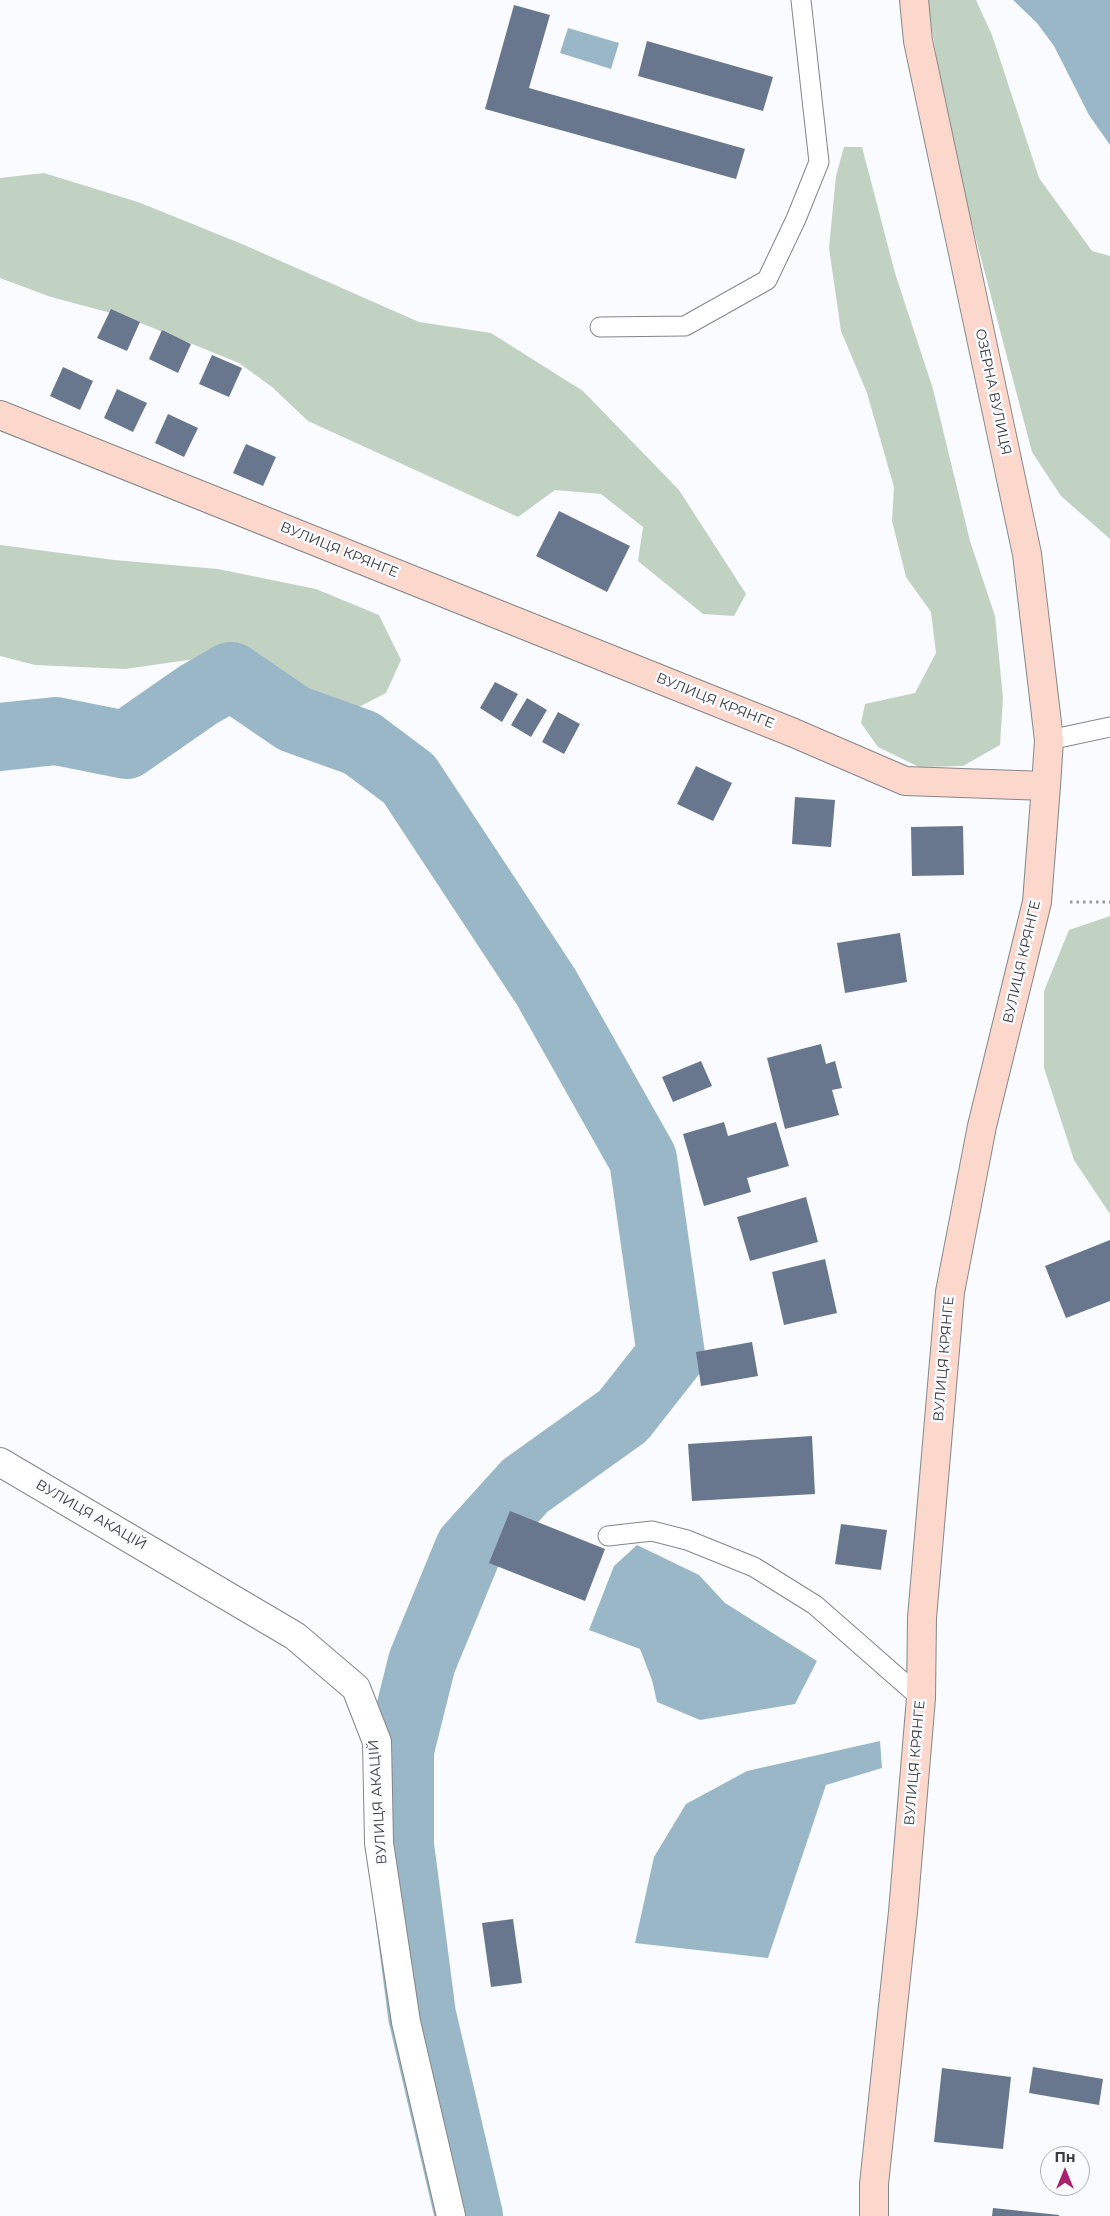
<!DOCTYPE html>
<meta charset="utf-8">
<style>
body{margin:0}
#map{position:relative;width:1110px;height:2216px;overflow:hidden;background:#f9fbfe;font-family:Montserrat,sans-serif}
canvas{display:block}
.north{position:absolute;left:1040px;top:2146px;width:50px;height:50px;box-sizing:border-box;background:#f9fbfe;border:1px solid #adaeb0;border-radius:50%;rotate:0deg;font-size:14px;font-weight:700;line-height:20px;text-align:center;color:#3b3b3c}
.north::after{content:'';display:block;margin:auto;width:18px;height:22px;background:#a9236c;clip-path:polygon(50% 0,100% 100%,50% 72%,0 100%)}
</style>
<div id="map">
<canvas width="1110" height="2216"></canvas>
<div class="north">Пн</div>
</div>
<script>
const c = document.querySelector('canvas').getContext('2d');
c.lineJoin = 'round';
function paint(path, color) {
  c.fillStyle = color;
  c.fill(path, 'evenodd');
}
function toPath(rows) {
  const path = new Path2D();
  for (const r of rows) {
    path.moveTo(r[0], r[1]);
    for (let i = 2; i < r.length; i += 2) path.lineTo(r[i], r[i + 1]);
  }
  return path;
}
function stroke(path, color, width, dash) {
  c.strokeStyle = color;
  c.lineWidth = width;
  c.lineCap = dash ? 'butt' : 'round';
  c.setLineDash(dash || []);
  c.stroke(path);
}
function label(font, color, halo, rows, align = 'center') {
  c.font = font + ' Montserrat,sans-serif';
  c.lineWidth = 5;
  c.setLineDash([]);
  c.textBaseline = 'middle';
  c.strokeStyle = halo;
  c.fillStyle = color;
  for (const [text, x, y, turn = 0] of rows) {
    c.save();
    c.translate(x, y);
    c.rotate((+turn || 0) * Math.PI / 180);
    c.textAlign = isNaN(turn) ? turn : align;
    if (halo) c.strokeText(text, 0, 0);
    c.fillText(text, 0, 0);
    c.restore();
  }
}
const green = toPath([
 [927,0,976,0,992,35,1039,178,1092,251,1110,256,1110,539,1061,496,1032,452,951,144],
 [844,147,862,147,895,273,933,389,970,541,995,616,1003,698,1000,745,963,766,919,767,878,747,861,723,865,704,915,693,936,653,931,612,906,577,892,521,894,487,867,393,841,331,829,248,836,176],
 [44,173,138,202,242,244,419,322,491,333,583,391,679,490,746,594,734,616,703,614,638,561,643,527,601,494,555,490,518,517,308,421,272,387,239,363,126,317,51,297,0,278,0,178],
 [0,545,114,560,218,569,316,589,379,615,401,660,386,693,353,710,289,680,202,658,125,669,35,665,0,656],
 [1110,916,1110,1214,1074,1160,1044,1068,1044,991,1069,930]
]);
const water = toPath([
 [1013,0,1110,0,1110,145,1089,115,1054,46,1037,23],
 [568,28,619,43,611,69,560,53],
 [637,1545,699,1575,725,1603,817,1661,795,1704,700,1720,657,1702,652,1680,640,1649,589,1630,614,1566],
 [880,1741,882,1768,826,1785,768,1958,635,1943,654,1857,686,1804,747,1771]
]);
const river = toPath([
 [0,737,56,731,126,745,198,695,231,676,294,719,361,743,409,779,546,987,643,1159,671,1355,623,1416,525,1486,469,1548,422,1662,400,1750,400,1845,422,2015,469,2216]
]);
const building = toPath([
 [514,5,550,15,529,88,745,149,736,179,485,109],
 [647,41,773,77,763,111,638,76],
 [111,309,140,322,127,351,97,338],
 [162,330,191,344,178,373,149,359],
 [212,355,242,368,229,397,199,384],
 [63,367,93,381,80,410,50,396],
 [117,389,147,403,133,432,104,418],
 [168,414,198,428,184,457,155,443],
 [246,444,276,457,263,486,233,473],
 [559,511,630,546,607,592,536,556],
 [495,682,518,694,502,722,480,708],
 [527,698,547,710,531,737,511,725],
 [558,712,580,724,564,754,542,742],
 [696,766,732,783,713,821,677,804],
 [795,797,835,800,831,847,792,844],
 [963,826,964,875,912,876,911,827],
 [900,933,907,982,845,993,837,943],
 [821,1044,826,1064,835,1061,842,1088,832,1090,839,1115,785,1129,767,1058],
 [701,1061,712,1086,673,1102,662,1077],
 [724,1122,728,1136,776,1122,789,1166,747,1178,751,1192,704,1206,683,1134],
 [806,1197,818,1242,750,1261,737,1217],
 [1110,1240,1110,1301,1066,1318,1045,1266],
 [825,1259,837,1313,784,1325,772,1272],
 [752,1342,758,1376,701,1386,696,1352],
 [812,1436,815,1494,692,1501,688,1444],
 [510,1511,605,1549,585,1601,489,1563],
 [841,1524,887,1530,881,1570,835,1564],
 [513,1919,522,1983,491,1987,482,1923],
 [1033,2067,1103,2079,1099,2105,1029,2093],
 [942,2068,1011,2077,1003,2149,934,2142],
 [993,2208,1059,2215,1059,2216,992,2216]
]);
const path = toPath([
 [1070,902,1110,902]
]);
const lane = toPath([
 [600,327,685,326,767,280,796,219,819,162,801,0],
 [1049,740,1110,727],
 [608,1536,652,1531,687,1540,754,1567,815,1605,921,1698]
]);
const street = toPath([
 [0,1462,295,1636,356,1688,377,1742,379,1843,406,2022,451,2216]
]);
const secondary = toPath([
 [914,0,918,41,1027,554,1049,740,1046,786],
 [0,415,794,733,905,781,1046,786,1037,902,982,1126,950,1292,922,1618,921,1698,903,1912,874,2184,874,2216]
]);
const streetNames = [
 ["ОЗЕРНА ВУЛИЦЯ",993,392,78],
 ["ВУЛИЦЯ КРЯНГЕ",339,550,22],
 ["ВУЛИЦЯ КРЯНГЕ",715,701,22],
 ["ВУЛИЦЯ КРЯНГЕ",1022,962,-77],
 ["ВУЛИЦЯ КРЯНГЕ",944,1359,-85],
 ["ВУЛИЦЯ АКАЦІЙ",91,1515,30],
 ["ВУЛИЦЯ КРЯНГЕ",915,1763,-85],
 ["ВУЛИЦЯ АКАЦІЙ",378,1802,-94]
];
paint(green, '#c2d2c2');
paint(water, '#9ab7c8');
stroke(river, '#9ab7c8', 68);
paint(building, '#69778e');
stroke(lane, '#858689', 21);
stroke(street, '#858689', 30);
stroke(secondary, '#858689', 30);
stroke(path, '#999a9c', 3, [2.5, 4]);
stroke(lane, '#fff', 19);
stroke(street, '#fff', 28);
stroke(secondary, '#fbd7cc', 28);
label('14px', '#3b3b3c', '#f9fbfe', streetNames);
</script>
